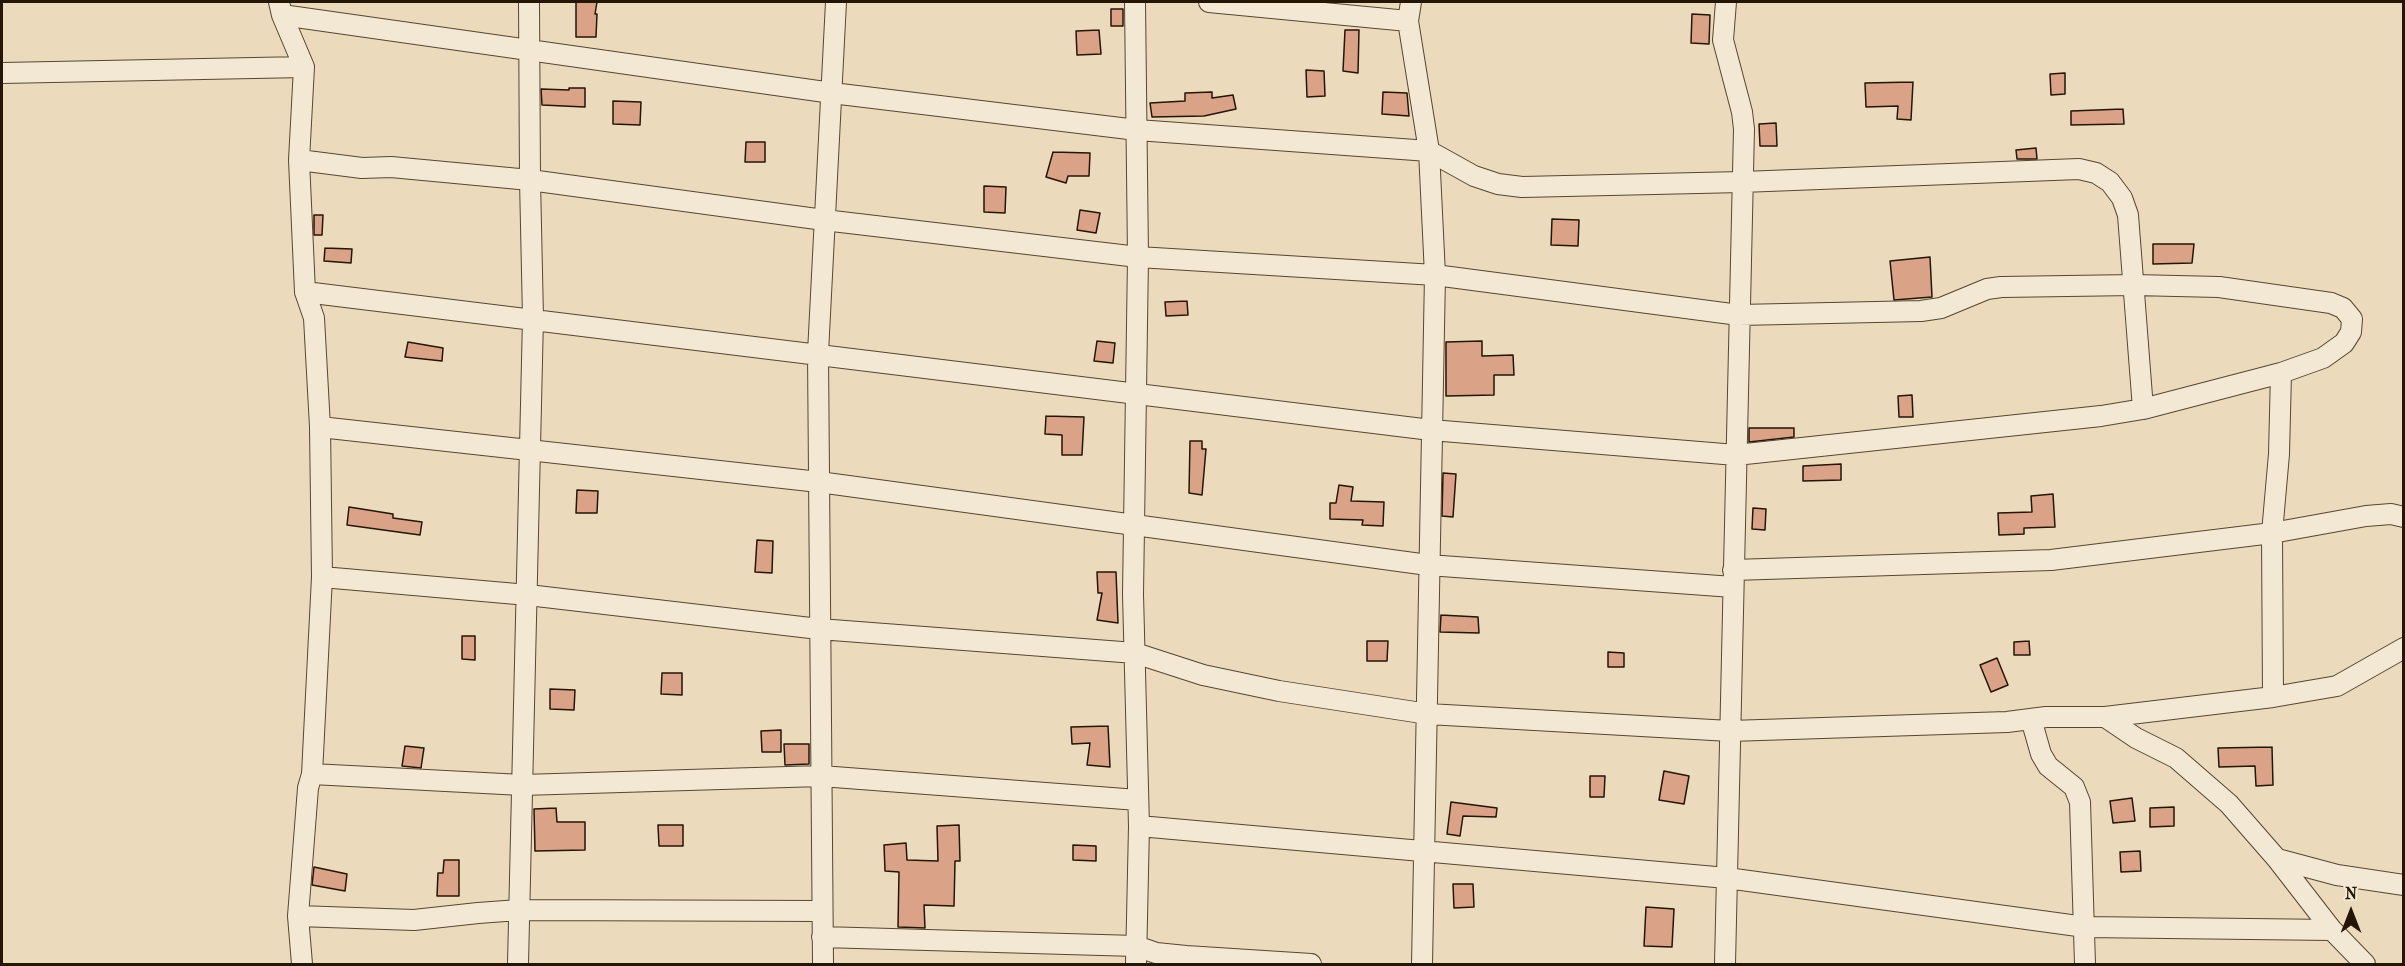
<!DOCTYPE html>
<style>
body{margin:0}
#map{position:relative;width:2405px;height:966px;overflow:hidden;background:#ebdbbc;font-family:"IM FELL French Canon",serif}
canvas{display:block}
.frame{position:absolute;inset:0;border:3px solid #241504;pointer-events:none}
.north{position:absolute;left:2321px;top:882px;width:60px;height:60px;-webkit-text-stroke:4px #f2e8d3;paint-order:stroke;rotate:0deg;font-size:16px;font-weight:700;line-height:24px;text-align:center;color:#241504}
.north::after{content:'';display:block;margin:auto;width:21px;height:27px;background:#241504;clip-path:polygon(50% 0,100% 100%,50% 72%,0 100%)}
</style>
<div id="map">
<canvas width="2405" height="966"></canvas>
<div class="frame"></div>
<div class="north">N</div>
</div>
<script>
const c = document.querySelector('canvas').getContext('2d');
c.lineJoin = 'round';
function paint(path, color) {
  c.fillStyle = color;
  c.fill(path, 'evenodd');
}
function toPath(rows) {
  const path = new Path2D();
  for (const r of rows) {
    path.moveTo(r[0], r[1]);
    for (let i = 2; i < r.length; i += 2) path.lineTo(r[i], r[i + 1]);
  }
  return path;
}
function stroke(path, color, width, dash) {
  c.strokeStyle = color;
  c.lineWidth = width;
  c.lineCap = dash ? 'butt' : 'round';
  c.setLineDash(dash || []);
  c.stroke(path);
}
const building = toPath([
 [576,2,597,2,595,14,597,14,596,37,576,37,576,2],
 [1111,9,1123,9,1123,26,1111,26,1111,9],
 [1692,14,1710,15,1709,44,1691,43,1692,14],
 [1099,30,1101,54,1077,55,1076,31,1099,30],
 [1345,30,1359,30,1358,73,1343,71,1345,30],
 [1306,70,1324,71,1325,96,1307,97,1306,70],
 [2065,73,2065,94,2051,95,2050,74,2065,73],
 [1913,82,1911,120,1897,119,1898,106,1866,107,1865,83,1913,82],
 [569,88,585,88,585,107,542,105,541,89,569,90,569,88],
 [1212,92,1212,98,1233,95,1236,109,1204,116,1152,117,1150,103,1185,101,1185,93,1212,92],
 [1383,92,1407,93,1409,116,1382,114,1383,92],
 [613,101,641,102,640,125,613,124,613,101],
 [2123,109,2124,124,2071,125,2071,111,2123,109],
 [1776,123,1777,146,1760,146,1759,124,1776,123],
 [746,142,765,142,765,162,745,162,746,142],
 [2036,148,2037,159,2017,159,2016,150,2036,148],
 [1053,152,1090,153,1089,176,1068,176,1066,183,1046,177,1053,152],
 [984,186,1006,187,1005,213,984,212,984,186],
 [1080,210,1100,213,1096,233,1077,230,1080,210],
 [314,215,323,215,322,235,314,235,314,215],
 [1552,219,1579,220,1578,246,1551,245,1552,219],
 [2153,244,2194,244,2192,263,2153,264,2153,244],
 [325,248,352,249,351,263,324,261,325,248],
 [1930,257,1932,297,1894,300,1890,261,1930,257],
 [1187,301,1188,315,1166,316,1165,302,1187,301],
 [1097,341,1115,343,1113,363,1094,361,1097,341],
 [1482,341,1482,356,1513,355,1514,375,1494,375,1494,395,1446,396,1446,342,1482,341],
 [408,342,443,348,442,361,405,357,408,342],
 [1912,395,1913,417,1899,417,1898,396,1912,395],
 [1046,416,1084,417,1082,455,1062,455,1062,435,1045,434,1046,416],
 [1749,428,1794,428,1794,437,1749,442,1749,428],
 [1190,441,1202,441,1202,449,1206,449,1202,495,1189,493,1190,441],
 [1841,464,1841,480,1803,481,1803,466,1841,464],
 [1443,473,1456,474,1453,517,1442,516,1443,473],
 [1339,485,1353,487,1351,501,1384,502,1383,526,1362,525,1363,520,1330,519,1330,503,1336,503,1339,485],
 [577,490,598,491,597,513,576,513,577,490],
 [2053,494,2055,527,2024,528,2024,534,1999,535,1998,513,2032,512,2031,496,2053,494],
 [349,507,393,514,393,518,422,522,420,535,347,525,349,507],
 [1753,508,1766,509,1765,530,1752,529,1753,508],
 [757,540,773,541,772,573,755,572,757,540],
 [1097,572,1116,572,1118,623,1097,620,1102,593,1098,593,1097,572],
 [1441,615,1478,617,1479,633,1440,632,1441,615],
 [462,636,475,636,475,660,462,659,462,636],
 [1367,641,1388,641,1387,661,1367,661,1367,641],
 [2029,641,2030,655,2014,655,2014,642,2029,641],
 [1608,652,1624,653,1624,667,1608,667,1608,652],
 [1997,658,2008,685,1991,692,1980,665,1997,658],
 [662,673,682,673,682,695,661,694,662,673],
 [550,689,575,690,574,710,550,709,550,689],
 [1108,726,1110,767,1087,765,1090,743,1072,744,1071,727,1108,726],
 [781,730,781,752,762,752,761,731,781,730],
 [784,744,809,744,809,764,785,765,784,744],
 [405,746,424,748,421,768,402,766,405,746],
 [2272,747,2273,785,2256,786,2255,766,2219,767,2218,748,2272,747],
 [1664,771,1689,776,1684,804,1659,800,1664,771],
 [1590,776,1605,776,1604,797,1590,797,1590,776],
 [2132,798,2135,821,2113,823,2110,801,2132,798],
 [1451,802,1497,808,1496,817,1463,816,1460,836,1447,834,1451,802],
 [2174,807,2174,826,2150,827,2150,808,2174,807],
 [556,808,557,822,585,822,585,850,535,851,534,809,556,808],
 [658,825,683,825,683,846,659,846,658,825],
 [959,825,960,861,955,861,954,906,924,905,925,928,898,927,899,872,885,871,884,845,906,843,907,860,938,861,937,826,959,825],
 [1073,845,1096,846,1096,861,1073,860,1073,845],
 [2140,851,2141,871,2121,872,2120,852,2140,851],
 [444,860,459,860,459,896,437,896,438,873,443,873,444,860],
 [314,867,347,874,345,891,312,885,314,867],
 [1453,884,1473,884,1474,907,1454,908,1453,884],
 [1646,907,1674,909,1672,947,1644,946,1646,907]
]);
const street = toPath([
 [279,2,282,15,304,67,299,160,362,168,391,167,530,180,824,220,1138,257,1435,275,1739,315,1921,311,1941,308,1987,289,2001,287,2134,285,2219,287,2331,303,2343,308,2352,319,2351,332,2344,343,2323,358,2281,373,2143,409,2101,416,1736,455,1431,430,305,292],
 [1135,2,1138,257,1133,594,1139,826,1136,964],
 [1209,2,1408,21],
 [1411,2,1408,21,1429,151,1474,176,1498,184,1522,187,1742,182,2079,169,2096,173,2110,182,2122,198,2128,215,2143,409],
 [282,15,832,93,1137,130,1429,151,1435,275,1422,964],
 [2,73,304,67],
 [299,160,305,292,314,318,320,427,322,577,312,774,308,788,298,916,302,964],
 [320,427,819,482,1428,565,1733,587],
 [1733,570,2051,560,2272,533,2366,516,2391,514,2404,517],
 [322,577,528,595,819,629,1135,653,1203,675,1279,691,1428,714,1730,731,2007,722,2046,717,2105,717,2273,697,2272,533,2279,454,2281,373],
 [2273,697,2337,686,2404,648],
 [2105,717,2136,738,2176,758,2229,804,2277,859,2332,930,2365,964],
 [2031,719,2041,754,2048,766,2074,787,2080,802,2085,964],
 [312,774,522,785,821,776,1138,800],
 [1139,826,1727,878,2085,927,2332,930],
 [2277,859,2337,875,2404,885],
 [298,916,414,920,478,913,519,910,821,911],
 [822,937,1136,946,1156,953,1186,956,1311,964],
 [518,964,533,318,530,180,529,2],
 [823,964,818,353,836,2],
 [1725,964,1744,129,1742,112,1723,40,1726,2]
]);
paint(building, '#daa387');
stroke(building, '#241504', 1.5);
stroke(street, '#564632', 22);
stroke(street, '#f2e8d3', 20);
</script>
